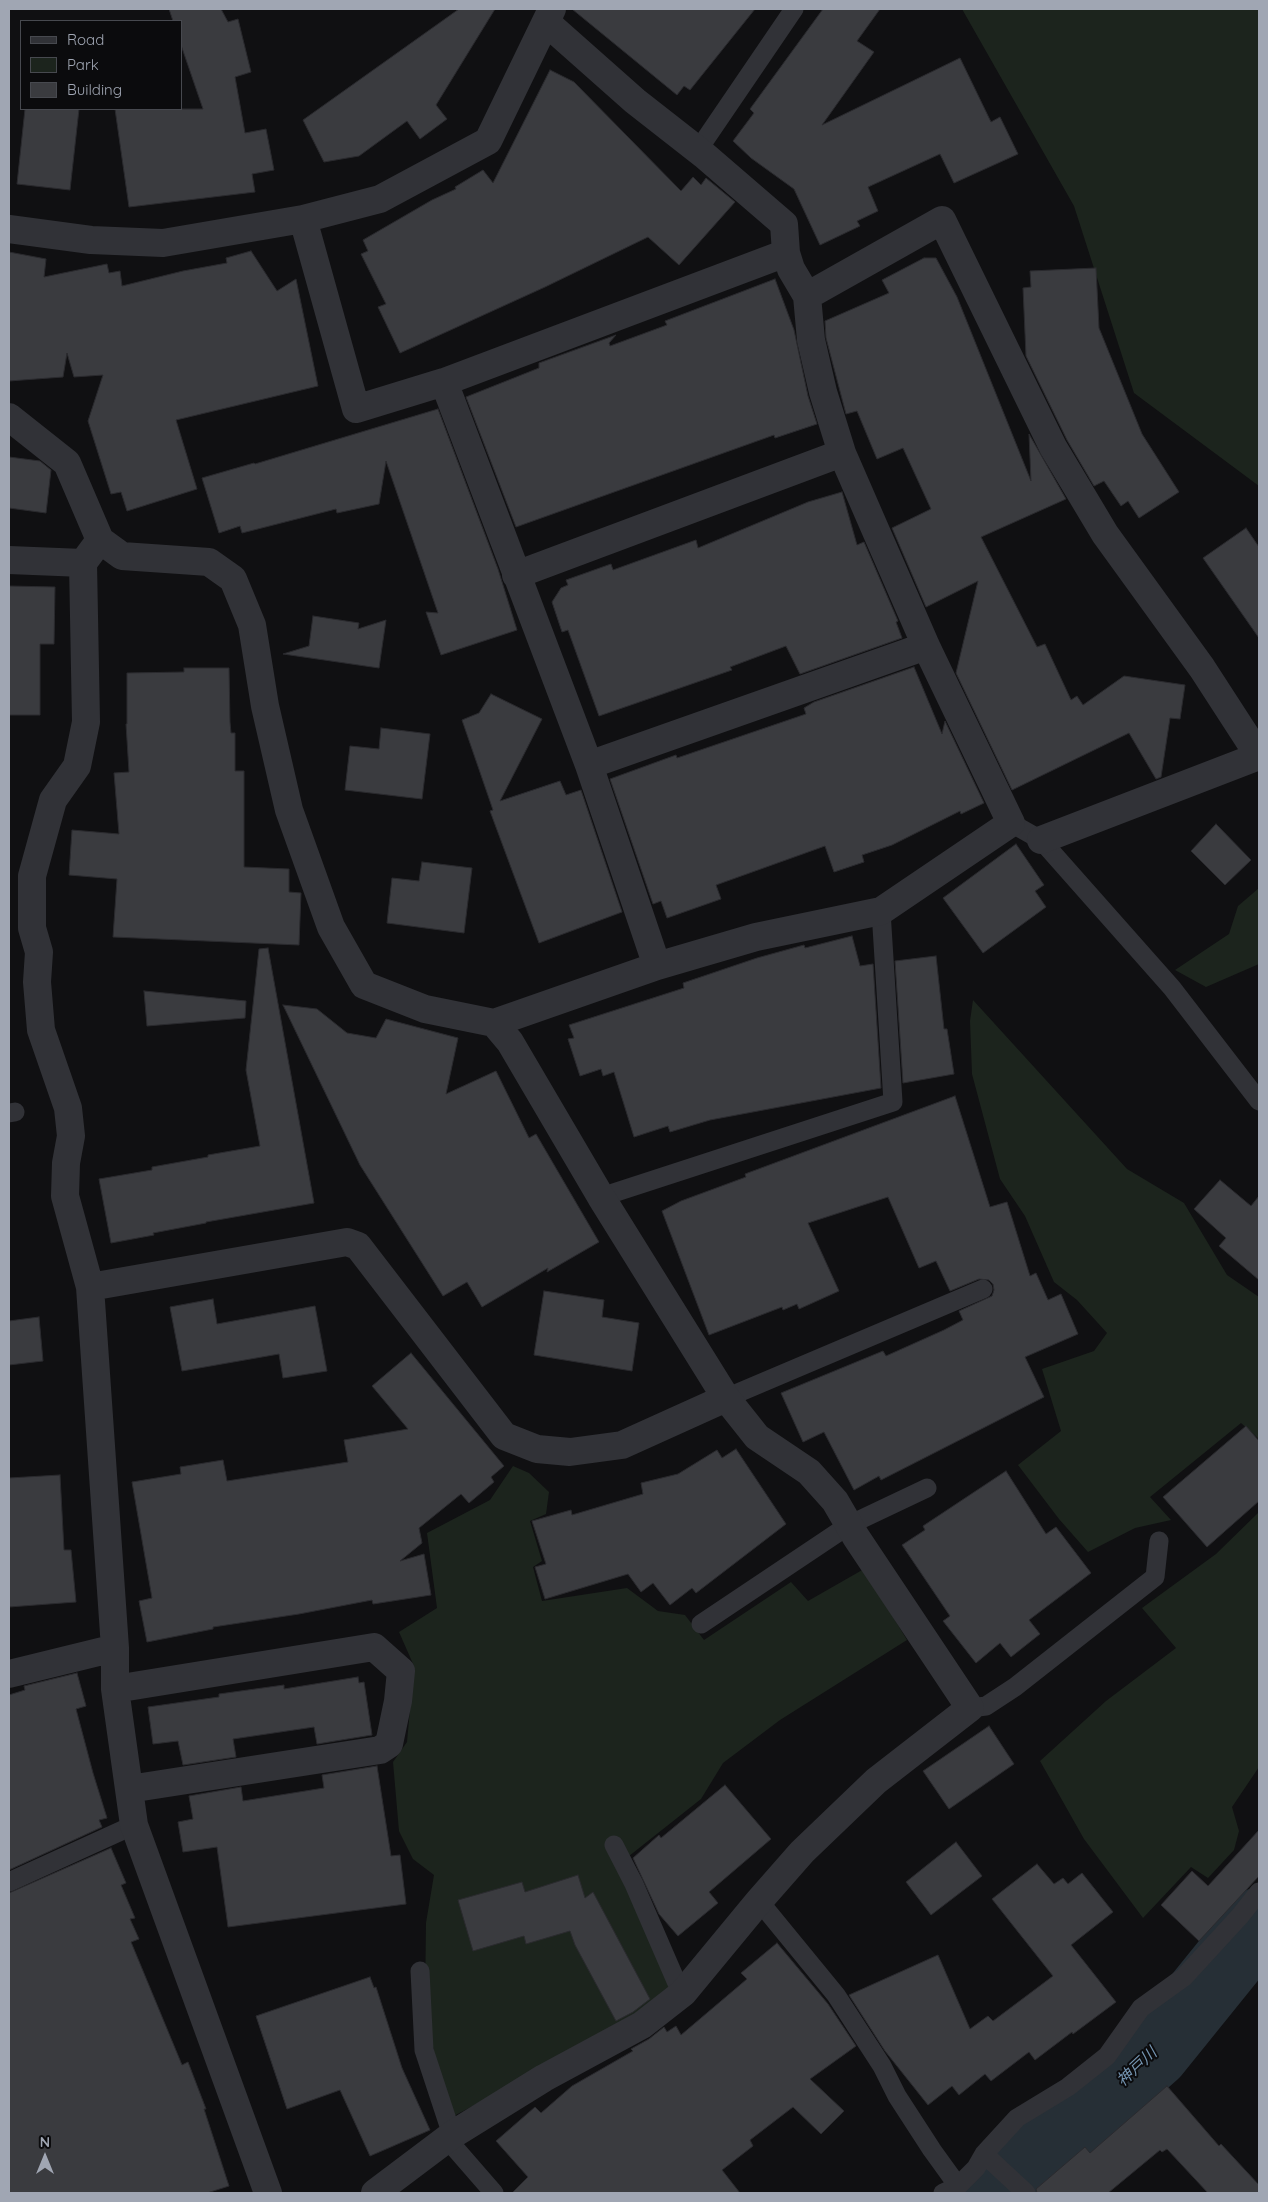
<!DOCTYPE html>
<meta charset="utf-8">
<style>
body{margin:0}
#map{position:relative;width:1268px;height:2202px;overflow:hidden;background:#101012;font-family:Quicksand,sans-serif}
canvas{display:block}
.frame{position:absolute;inset:0;border:10px solid #a0a6b3;pointer-events:none}
.legend{position:absolute;left:20px;top:20px;width:162px;height:90px;box-sizing:border-box;background:#0b0b0d;border:1px solid #47494f;margin:0;padding:6px 9px;list-style:none;font-size:15px;color:#a0a6b3}
.legend li{display:flex;align-items:center;gap:10px;height:25px}
.legend b{width:25px;border:1px solid #47494f}
.north{position:absolute;left:20px;top:2132px;width:50px;height:50px;-webkit-text-stroke:4px #0b0b0d;paint-order:stroke;rotate:0deg;font-size:14px;font-weight:700;line-height:20px;text-align:center;color:#a0a6b3}
.north::after{content:'';display:block;margin:auto;width:18px;height:22px;background:#a0a6b3;clip-path:polygon(50% 0,100% 100%,50% 72%,0 100%)}
</style>
<div id="map">
<canvas width="1268" height="2202"></canvas>
<div class="frame"></div>
<ul class="legend">
<li><b style="height:6px;background:#313237"></b>Road</li>
<li><b style="height:14px;background:#1c241d"></b>Park</li>
<li><b style="height:14px;background:#3a3b3f"></b>Building</li>
</ul>
<div class="north">N</div>
</div>
<script>
const c = document.querySelector('canvas').getContext('2d');
c.lineJoin = 'round';
function paint(path, color) {
  c.fillStyle = color;
  c.fill(path, 'evenodd');
}
function toPath(rows) {
  const path = new Path2D();
  for (const r of rows) {
    path.moveTo(r[0], r[1]);
    for (let i = 2; i < r.length; i += 2) path.lineTo(r[i], r[i + 1]);
  }
  return path;
}
function stroke(path, color, width, dash) {
  c.strokeStyle = color;
  c.lineWidth = width;
  c.lineCap = dash ? 'butt' : 'round';
  c.setLineDash(dash || []);
  c.stroke(path);
}
function label(font, color, halo, rows, align = 'center') {
  c.font = font + ' Quicksand,"Noto Sans JP",sans-serif';
  c.lineWidth = 4;
  c.setLineDash([]);
  c.textBaseline = 'middle';
  c.strokeStyle = halo;
  c.fillStyle = color;
  for (const [text, x, y, turn = 0] of rows) {
    c.save();
    c.translate(x, y);
    c.rotate((+turn || 0) * Math.PI / 180);
    c.textAlign = isNaN(turn) ? turn : align;
    if (halo) c.strokeText(text, 0, 0);
    c.fillText(text, 0, 0);
    c.restore();
  }
}
const green = toPath([
 [962,9,1259,9,1259,486,1134,393,1074,206],
 [1259,888,1259,964,1206,987,1175,970,1229,934,1238,906],
 [973,1000,1127,1169,1184,1203,1227,1275,1259,1297,1259,1439,1241,1423,1150,1497,1171,1520,1135,1528,1088,1552,1059,1519,1018,1465,1061,1431,1042,1369,1094,1351,1107,1333,1077,1300,1054,1282,1025,1216,1000,1179,972,1074,970,1021],
 [513,1466,529,1473,549,1492,546,1514,530,1521,542,1561,533,1567,542,1601,627,1588,658,1611,685,1615,704,1640,791,1582,808,1601,864,1569,907,1640,780,1720,723,1763,701,1799,619,1864,672,1988,661,2000,584,2047,452,2117,435,2058,425,2003,426,1923,434,1875,413,1859,399,1831,393,1762,407,1742,414,1666,399,1632,437,1608,427,1533,490,1500],
 [1259,1512,1259,1767,1232,1807,1239,1831,1234,1850,1208,1878,1191,1867,1143,1918,1084,1839,1040,1761,1106,1701,1176,1648,1142,1608,1216,1554]
]);
const river = toPath([
 [997,2193,1023,2161,1068,2129,1154,2053,1259,1923]
]);
const building = toPath([
 [169,9,221,9,228,22,238,19,251,72,235,77,245,133,266,129,274,170,252,174,255,192,129,207,115,109,203,109,181,45,181,21,173,21,169,9],
 [459,9,495,9,436,105,447,119,420,139,407,121,359,156,324,162,303,120,459,9],
 [572,9,755,9,690,90,684,86,677,95,572,9],
 [823,9,880,9,857,41,874,52,822,125,960,58,991,122,1000,117,1018,154,954,183,940,154,868,187,878,211,857,221,860,226,820,245,794,189,751,158,733,141,754,113,750,109,823,9],
 [550,70,574,82,681,191,693,177,701,185,706,178,735,202,679,265,648,237,545,287,400,353,378,307,386,304,361,254,368,251,363,240,432,200,456,189,455,187,483,170,493,183,550,70],
 [25,109,79,109,70,190,17,184,25,109],
 [251,251,277,291,296,279,318,386,176,420,197,489,127,511,121,492,111,494,88,421,103,375,74,377,67,353,63,377,9,381,9,252,46,259,44,277,107,264,109,273,120,271,122,286,183,271,227,263,226,258,251,251],
 [924,258,936,258,957,297,1031,481,1029,434,1066,499,981,537,1037,647,1045,644,1071,700,1077,696,1083,705,1124,676,1185,685,1180,719,1170,718,1161,777,1156,779,1129,733,1012,790,956,673,978,581,926,607,892,528,931,509,903,448,877,459,857,411,846,414,826,338,825,321,889,293,882,280,924,258],
 [1096,268,1099,328,1142,434,1179,492,1139,518,1128,501,1121,506,1104,481,1094,486,1067,440,1026,356,1023,288,1031,287,1030,271,1096,268],
 [775,279,794,330,808,396,817,424,775,438,774,435,516,527,466,397,539,368,539,363,616,335,609,343,610,346,667,325,665,321,775,279],
 [438,409,498,569,517,630,441,655,426,612,438,613,386,461,379,504,337,513,336,509,242,533,240,526,219,533,202,478,254,463,255,464,438,409],
 [9,457,40,461,51,470,46,513,9,508,9,457],
 [842,492,857,545,864,542,898,621,896,622,902,638,800,674,786,646,730,667,732,670,599,716,568,630,562,632,552,602,561,588,568,585,566,580,611,564,613,570,696,540,698,548,808,502,842,492],
 [1246,528,1259,547,1259,638,1203,558,1246,528],
 [9,586,55,587,54,644,40,644,40,715,9,715,9,586],
 [313,616,359,623,358,629,386,620,379,668,283,654,309,646,313,616],
 [914,667,942,734,945,721,984,803,961,814,960,811,892,845,862,855,864,862,834,872,825,846,716,885,721,899,667,918,661,901,653,904,610,779,676,755,677,758,806,714,804,708,814,702,914,667],
 [184,668,229,668,230,722,231,733,235,733,235,771,244,771,244,867,289,869,289,892,301,893,299,945,113,937,117,879,69,875,72,830,119,834,114,773,129,772,126,724,127,724,127,673,184,672,184,668],
 [491,694,542,719,500,801,560,781,566,795,581,790,622,912,539,943,490,811,493,810,462,720,479,713,491,694],
 [381,728,430,734,422,799,345,790,350,746,379,749,381,728],
 [1216,824,1251,860,1225,885,1191,851,1216,824],
 [1016,844,1044,885,1035,891,1046,907,983,953,943,898,1016,844],
 [422,862,472,868,464,933,387,923,392,878,419,881,422,862],
 [852,936,860,966,873,964,881,1088,710,1120,670,1132,668,1126,634,1137,614,1072,603,1076,601,1069,580,1076,568,1039,574,1038,569,1025,684,988,683,983,757,958,804,945,805,948,852,936],
 [268,948,314,1203,206,1222,206,1223,153,1233,154,1235,111,1243,99,1179,152,1170,152,1167,208,1157,208,1155,260,1146,246,1070,259,949,268,948],
 [936,956,944,1029,947,1029,954,1074,903,1083,895,961,936,956],
 [144,991,246,1001,245,1018,147,1026,144,991],
 [283,1005,317,1009,347,1033,376,1038,386,1019,458,1038,446,1094,496,1071,529,1138,536,1134,599,1242,547,1272,548,1268,482,1307,467,1282,443,1296,360,1165,283,1005],
 [955,1096,990,1207,1007,1202,1030,1276,1036,1273,1048,1300,1061,1294,1078,1334,1025,1357,1044,1397,881,1480,879,1476,854,1490,824,1432,803,1442,781,1393,883,1351,886,1356,944,1330,963,1320,959,1311,992,1296,994,1290,993,1284,989,1280,979,1279,950,1291,936,1261,919,1268,888,1197,808,1223,839,1291,799,1309,797,1304,783,1310,782,1307,709,1335,662,1211,681,1201,746,1177,745,1174,955,1096],
 [1220,1180,1251,1206,1259,1196,1259,1280,1219,1246,1226,1238,1194,1209,1220,1180],
 [544,1291,604,1300,602,1317,639,1323,632,1371,534,1355,544,1291],
 [213,1299,217,1324,315,1306,327,1371,283,1378,279,1354,182,1371,170,1307,213,1299],
 [39,1317,43,1361,9,1365,9,1321,39,1317],
 [411,1353,504,1466,491,1477,494,1482,469,1503,461,1494,419,1528,422,1543,400,1561,424,1554,431,1595,373,1604,372,1600,299,1614,213,1627,213,1629,147,1642,139,1601,152,1598,132,1482,181,1474,180,1467,223,1460,227,1481,348,1462,344,1440,408,1429,372,1386,411,1353],
 [1246,1426,1259,1441,1259,1501,1207,1547,1163,1497,1246,1426],
 [736,1449,786,1524,696,1593,692,1588,670,1605,653,1583,641,1592,628,1574,545,1599,535,1567,546,1564,532,1521,571,1510,572,1515,643,1494,641,1483,678,1474,717,1450,722,1458,736,1449],
 [1006,1471,1046,1534,1056,1527,1091,1573,1029,1620,1040,1634,1011,1657,1000,1643,976,1663,943,1621,950,1616,902,1545,925,1530,923,1526,1006,1471],
 [60,1475,64,1550,71,1550,76,1602,9,1607,9,1478,60,1475],
 [77,1673,86,1706,76,1709,93,1773,107,1818,99,1820,102,1827,9,1870,9,1695,25,1690,24,1686,77,1673],
 [358,1677,359,1683,364,1682,372,1735,317,1744,314,1727,233,1739,236,1757,183,1765,178,1741,153,1744,148,1707,219,1697,219,1694,284,1685,284,1689,358,1677],
 [989,1726,1014,1764,949,1809,923,1771,989,1726],
 [377,1766,391,1856,400,1855,406,1904,228,1927,217,1847,183,1852,178,1822,193,1819,189,1796,241,1787,243,1801,324,1788,322,1775,377,1766],
 [725,1785,771,1839,709,1892,718,1903,678,1936,659,1914,633,1858,659,1835,661,1838,725,1785],
 [1259,1830,1259,1876,1199,1941,1161,1905,1192,1871,1208,1886,1259,1830],
 [956,1842,982,1876,931,1915,906,1882,956,1842],
 [111,1848,126,1883,121,1885,135,1918,130,1919,139,1939,131,1942,182,2065,188,2062,206,2109,204,2109,229,2186,207,2193,9,2193,9,1893,111,1848],
 [1037,1864,1054,1884,1063,1878,1068,1884,1082,1873,1113,1912,1071,1945,1116,2002,1073,2034,1072,2032,1035,2060,1029,2052,991,2081,985,2074,959,2095,952,2086,928,2105,885,2051,849,1995,938,1955,970,2029,988,2016,993,2021,1053,1976,992,1899,1037,1864],
 [578,1875,585,1898,593,1892,650,1999,633,2012,616,2021,575,1945,570,1931,526,1944,524,1936,473,1951,458,1900,522,1882,525,1892,578,1875],
 [777,1943,828,2004,856,2046,810,2079,844,2111,821,2134,793,2107,750,2140,753,2146,722,2170,740,2193,512,2193,528,2177,496,2141,535,2107,541,2113,572,2086,633,2051,631,2049,649,2039,664,2027,667,2032,676,2026,681,2035,747,1979,741,1973,777,1943],
 [370,1977,374,1988,376,1987,402,2068,430,2130,370,2156,340,2090,287,2109,256,2016,370,1977],
 [1167,2086,1219,2146,1221,2144,1259,2185,1259,2193,1208,2193,1167,2149,1162,2152,1160,2150,1108,2193,1037,2193,1036,2189,1085,2147,1090,2153,1167,2086]
]);
const service = toPath([
 [698,150,794,9],
 [1011,823,1041,840,1172,988,1259,1101],
 [9,1113,15,1112],
 [601,1197,893,1102,881,911],
 [726,1398,983,1289],
 [701,1624,849,1525,927,1488],
 [970,1708,986,1706,1015,1687,1155,1577,1159,1541],
 [614,1845,634,1884,676,1981,683,1993],
 [9,1882,134,1825],
 [759,1901,836,1995,882,2066,897,2096,932,2150,958,2186],
 [420,1971,424,2050,452,2135],
 [447,2139,494,2193],
 [984,2154,1026,2193],
 [943,2193,958,2186,976,2168,984,2154,1017,2118,1068,2087,1107,2056,1141,2008,1184,1977,1240,1916,1259,1892]
]);
const minor = toPath([
 [303,219,356,409,444,382,786,253],
 [9,229,91,240,163,243,303,219,380,199,488,141,552,9],
 [807,296,942,220,1053,447,1105,534,1202,668,1259,756],
 [444,382,589,765,657,966],
 [9,417,67,463,100,540,122,556,209,562,233,579,252,625,265,706,289,810,331,927,364,985,425,1009,494,1023,657,966,756,937,881,911,1011,823,926,646,842,453,823,392,811,340,807,296,791,269,786,253,784,224,704,155,635,101,547,23],
 [100,540,83,563,86,722,77,766,53,800,32,876,32,928,39,952,37,982,41,1030,68,1108,71,1136,66,1163,65,1196,90,1287,115,1648,115,1689,134,1825,268,2193],
 [9,560,83,563],
 [516,575,842,453],
 [589,765,926,646],
 [1041,840,1259,756],
 [90,1287,347,1242,358,1246,504,1436,537,1449,570,1452,622,1445,726,1398],
 [9,1674,115,1648],
 [115,1689,374,1647,401,1671,398,1701,389,1744,380,1750,129,1789],
 [375,2193,452,2135,544,2078,642,2025,683,1993,759,1901,802,1852,876,1781,970,1708,856,1537,835,1501,809,1472,757,1437,726,1398,601,1197,510,1042,494,1023]
]);
const waterNames = [
 ["神戸川",1137,2067,-43]
];
paint(green, '#1c241d');
stroke(river, '#262f36', 71);
paint(building, '#3a3b3f');
stroke(building, '#2a2a2e', 1);
stroke(service, '#313237', 19);
stroke(minor, '#313237', 28);
label('italic 16px', '#7595b1', '#0b0b0d', waterNames);
</script>
